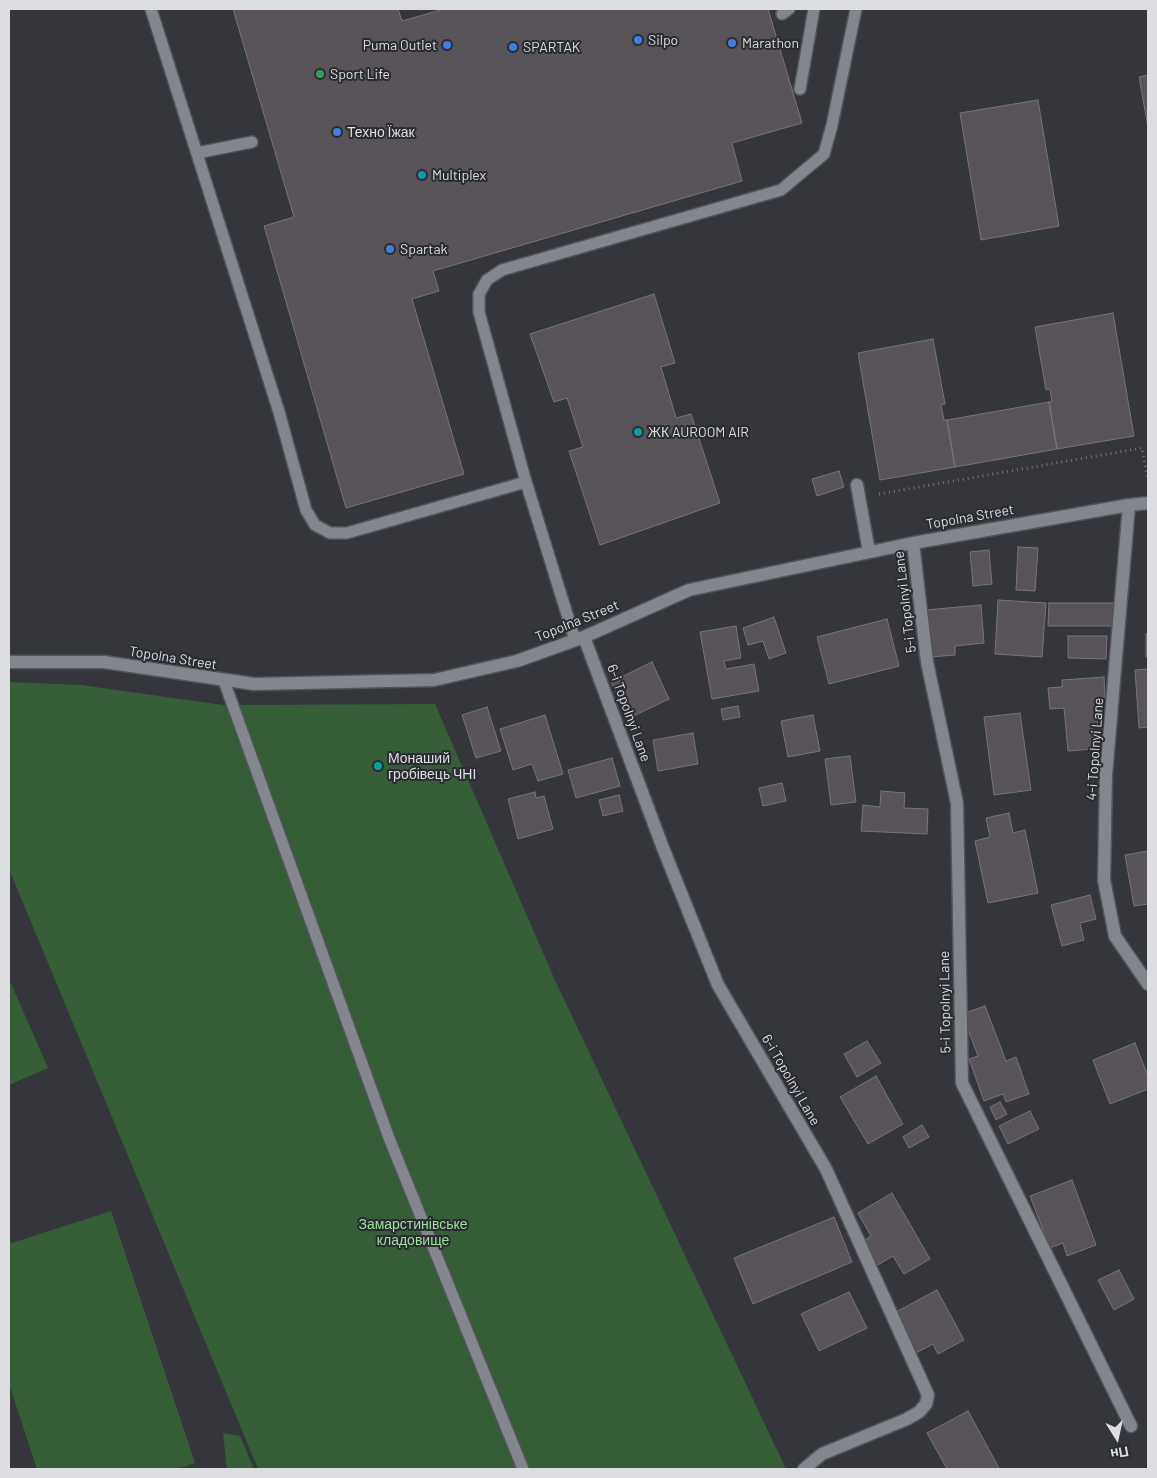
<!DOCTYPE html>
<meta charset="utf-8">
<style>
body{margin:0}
#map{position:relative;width:1157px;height:1478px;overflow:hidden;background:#34363c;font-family:Barlow,sans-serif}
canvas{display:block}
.frame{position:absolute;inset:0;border:10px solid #dcdee1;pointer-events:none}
.north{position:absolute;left:1092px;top:1413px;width:50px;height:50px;-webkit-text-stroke:4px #2a2c31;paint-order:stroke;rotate:170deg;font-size:14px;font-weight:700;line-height:20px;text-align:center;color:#dcdee1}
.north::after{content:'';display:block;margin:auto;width:18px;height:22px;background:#dcdee1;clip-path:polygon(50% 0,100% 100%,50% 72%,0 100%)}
</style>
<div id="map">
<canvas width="1157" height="1478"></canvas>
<div class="frame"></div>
<div class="north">Пн</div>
</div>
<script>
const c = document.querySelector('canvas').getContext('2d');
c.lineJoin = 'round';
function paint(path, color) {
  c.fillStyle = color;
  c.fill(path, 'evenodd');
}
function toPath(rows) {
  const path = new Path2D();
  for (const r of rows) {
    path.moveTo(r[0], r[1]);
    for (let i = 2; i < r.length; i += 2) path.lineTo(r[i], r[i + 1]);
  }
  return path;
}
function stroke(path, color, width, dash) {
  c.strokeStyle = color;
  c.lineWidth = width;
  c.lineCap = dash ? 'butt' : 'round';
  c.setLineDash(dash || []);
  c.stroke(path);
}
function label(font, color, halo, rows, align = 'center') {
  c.font = font + ' Barlow,sans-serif';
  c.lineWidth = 4;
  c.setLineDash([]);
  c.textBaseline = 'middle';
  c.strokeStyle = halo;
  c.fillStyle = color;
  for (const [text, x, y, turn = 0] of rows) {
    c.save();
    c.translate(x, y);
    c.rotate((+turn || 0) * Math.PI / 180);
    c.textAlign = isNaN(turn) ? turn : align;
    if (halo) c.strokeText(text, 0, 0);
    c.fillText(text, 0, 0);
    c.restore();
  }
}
const green = toPath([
 [9,682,81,685,223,705,435,704,554,978,786,1469,258,1469,9,869],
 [9,979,48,1068,9,1085],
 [111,1211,195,1463,177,1469,37,1469,9,1384,9,1244],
 [223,1433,240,1436,254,1469,227,1469]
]);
const building = toPath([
 [233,9,398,9,402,21,444,9,768,9,802,123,732,143,742,181,433,271,439,291,412,299,464,474,346,508,264,226,294,217,233,9],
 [1148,75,1148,127,1139,77,1148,75],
 [1038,100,1059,226,981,240,960,113,1038,100],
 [654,294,675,363,661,367,676,418,691,414,720,503,600,545,569,451,583,447,567,398,554,402,530,334,654,294],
 [1113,313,1134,436,1057,449,1049,402,1052,402,1050,389,1046,390,1035,327,1113,313],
 [933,339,945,404,941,405,944,420,947,420,955,467,880,480,858,353,933,339],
 [1049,402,1057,449,955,467,947,420,1049,402],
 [839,471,844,487,817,496,812,479,839,471],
 [1018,547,1038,548,1035,591,1016,590,1018,547],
 [989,550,992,584,973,586,970,552,989,550],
 [998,600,1046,603,1042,657,995,654,998,600],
 [1049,603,1116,603,1116,626,1048,626,1049,603],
 [981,605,984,643,955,646,955,655,930,657,926,610,981,605],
 [774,617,786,653,769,659,763,641,748,645,743,628,774,617],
 [887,619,899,666,829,684,817,637,887,619],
 [736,626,741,658,724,661,726,669,754,664,759,691,712,699,700,632,736,626],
 [1146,634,1148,634,1148,657,1146,657,1146,634],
 [1068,636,1107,636,1106,659,1068,658,1068,636],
 [652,662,669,699,629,718,611,682,652,662],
 [1148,669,1148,727,1139,728,1135,670,1148,669],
 [1104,677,1105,697,1096,698,1098,727,1092,727,1094,749,1068,751,1064,708,1050,709,1048,688,1062,687,1062,680,1104,677],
 [738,706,740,717,723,720,721,709,738,706],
 [487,707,501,751,476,758,462,715,487,707],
 [1020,713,1031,790,994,795,984,717,1020,713],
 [545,715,563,774,538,781,532,764,513,770,500,729,545,715],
 [813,715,820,751,788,757,781,721,813,715],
 [693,733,698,764,658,771,653,740,693,733],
 [850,756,856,802,831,805,825,759,850,756],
 [612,758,620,786,576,798,568,770,612,758],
 [782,783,786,801,763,806,759,788,782,783],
 [881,791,905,793,904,808,928,809,927,834,861,831,863,805,880,807,881,791],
 [535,792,536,798,544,796,553,829,518,839,508,799,535,792],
 [619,795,623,811,603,816,599,800,619,795],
 [1009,813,1013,833,1025,830,1038,893,988,903,975,841,990,837,986,818,1009,813],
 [1148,851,1148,904,1134,906,1125,855,1148,851],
 [1090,895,1096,919,1080,923,1084,940,1062,946,1051,905,1090,895],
 [985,1006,1006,1061,1016,1057,1029,1094,1006,1102,1003,1094,984,1101,969,1059,978,1056,962,1014,985,1006],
 [867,1041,881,1063,857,1077,844,1054,867,1041],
 [1135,1043,1148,1076,1148,1089,1110,1104,1093,1060,1135,1043],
 [876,1076,903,1124,868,1144,840,1097,876,1076],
 [1000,1102,1007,1114,996,1120,990,1107,1000,1102],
 [1030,1111,1039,1129,1008,1144,999,1126,1030,1111],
 [922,1125,929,1137,909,1148,903,1137,922,1125],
 [1072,1180,1096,1245,1067,1256,1063,1243,1050,1248,1030,1196,1072,1180],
 [892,1193,930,1259,904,1274,893,1256,876,1266,862,1242,871,1236,858,1213,892,1193],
 [834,1217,852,1262,753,1304,734,1258,834,1217],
 [1119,1270,1134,1299,1114,1310,1098,1280,1119,1270],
 [937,1290,964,1340,938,1354,933,1344,916,1353,894,1313,937,1290],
 [849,1292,867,1328,819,1351,801,1314,849,1292],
 [968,1411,999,1468,997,1469,947,1469,927,1433,968,1411]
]);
const path = toPath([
 [879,494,1142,448,1148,481]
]);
const lane = toPath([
 [151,9,279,412,306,510,315,525,330,533,347,533,526,482],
 [782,14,789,9],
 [800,89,814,9],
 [197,153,252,142],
 [575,640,526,482,479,312,479,294,487,280,502,270,781,190,824,154,832,125,856,9],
 [224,681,389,1138,523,1469]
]);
const street = toPath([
 [857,485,869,552],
 [1129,505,1106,775,1104,880,1115,936,1148,984],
 [913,543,927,662,957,803,962,1083,1131,1426],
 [584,637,663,848,718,985,826,1169,928,1395,926,1404,919,1412,907,1419,822,1454,804,1469],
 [9,662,104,662,254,684,434,680,517,661,584,637,689,590,913,543,1129,505,1148,503]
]);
const markers = [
 [638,40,5,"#3f7fe0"],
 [732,43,5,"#3f7fe0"],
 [447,45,5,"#3f7fe0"],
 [513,47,5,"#3f7fe0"],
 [320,74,5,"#2e9e5b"],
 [337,132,5,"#3f7fe0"],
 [422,175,5,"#0f9aa8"],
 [390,249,5,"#3f7fe0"],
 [638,432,5,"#0f9aa8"],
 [378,766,5,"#0f9aa8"]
];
const poiNames = [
 ["Silpo",648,40],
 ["Marathon",742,43],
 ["Puma Outlet",437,45,"right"],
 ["SPARTAK",523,47],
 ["Sport Life",330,74],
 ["Техно Їжак",347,132],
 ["Multiplex",432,175],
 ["Spartak",400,249],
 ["ЖК AUROOM AIR",648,432],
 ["Монаший",388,758],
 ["гробівець ЧНІ",388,774]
];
const streetNames = [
 ["Topolna Street",970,517,-10],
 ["5-i Topolnyi Lane",905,602,-97],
 ["Topolna Street",577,621,-22],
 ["Topolna Street",173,658,9],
 ["6-i Topolnyi Lane",629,713,70],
 ["4-i Topolnyi Lane",1095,749,-86],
 ["5-i Topolnyi Lane",945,1002,-91],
 ["6-i Topolnyi Lane",791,1080,60]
];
const parkNames = [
 ["Замарстинівське",413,1224],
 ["кладовище",413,1240]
];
paint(green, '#365c38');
paint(building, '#595459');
stroke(building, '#797479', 1);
stroke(lane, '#515458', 14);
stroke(street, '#515458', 15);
stroke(path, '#727479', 3, [1, 4]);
stroke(lane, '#83878d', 11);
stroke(street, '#83878d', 12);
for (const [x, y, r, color] of markers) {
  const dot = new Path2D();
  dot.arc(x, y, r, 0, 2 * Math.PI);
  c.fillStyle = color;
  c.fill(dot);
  stroke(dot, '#2a2c31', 2);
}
label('14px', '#dcdee1', '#2a2c31', poiNames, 'left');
label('14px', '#dcdee1', '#2a2c31', streetNames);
label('14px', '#9edf9f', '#2a2c31', parkNames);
</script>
